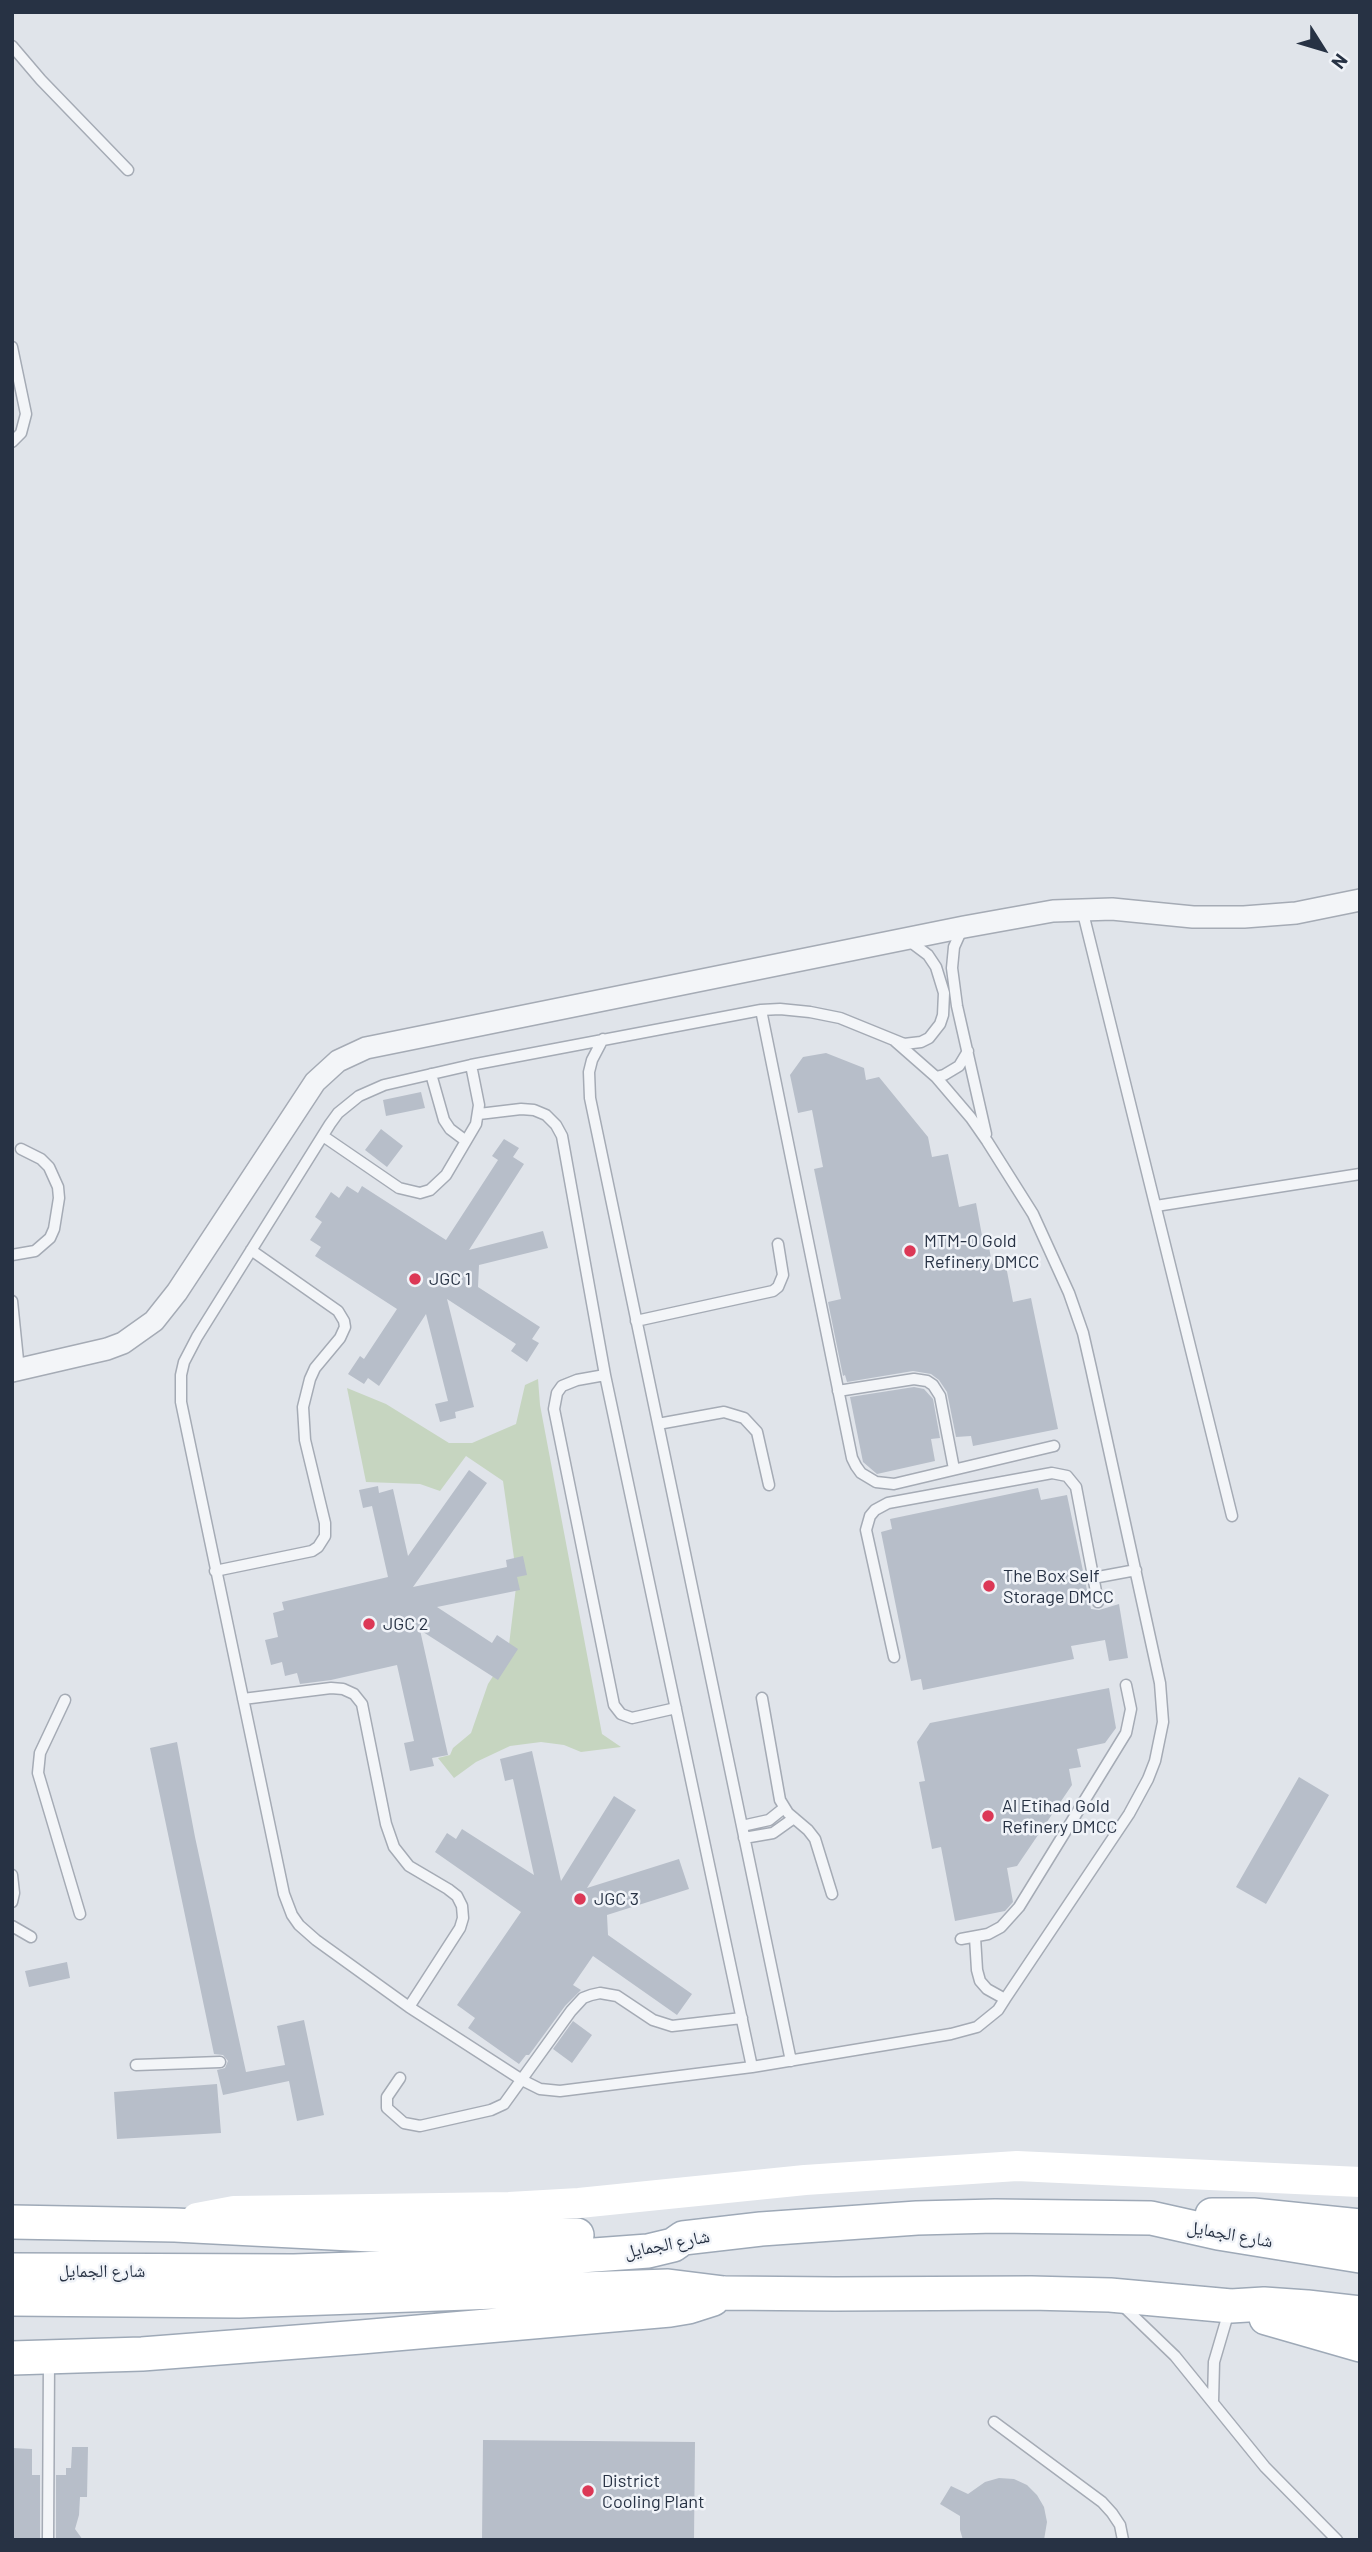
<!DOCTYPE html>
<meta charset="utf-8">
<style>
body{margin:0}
#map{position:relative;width:1372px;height:2552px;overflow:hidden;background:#e0e4ea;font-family:Barlow,sans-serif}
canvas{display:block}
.frame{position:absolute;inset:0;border:14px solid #273244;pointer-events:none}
.north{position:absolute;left:1288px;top:14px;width:70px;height:70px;-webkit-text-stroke:5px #f0f3f8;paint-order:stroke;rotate:127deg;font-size:19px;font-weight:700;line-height:28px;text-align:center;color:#273244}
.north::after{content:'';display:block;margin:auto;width:24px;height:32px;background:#273244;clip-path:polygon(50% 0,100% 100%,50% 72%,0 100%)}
</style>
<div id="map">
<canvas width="1372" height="2552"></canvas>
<div class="frame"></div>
<div class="north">N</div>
</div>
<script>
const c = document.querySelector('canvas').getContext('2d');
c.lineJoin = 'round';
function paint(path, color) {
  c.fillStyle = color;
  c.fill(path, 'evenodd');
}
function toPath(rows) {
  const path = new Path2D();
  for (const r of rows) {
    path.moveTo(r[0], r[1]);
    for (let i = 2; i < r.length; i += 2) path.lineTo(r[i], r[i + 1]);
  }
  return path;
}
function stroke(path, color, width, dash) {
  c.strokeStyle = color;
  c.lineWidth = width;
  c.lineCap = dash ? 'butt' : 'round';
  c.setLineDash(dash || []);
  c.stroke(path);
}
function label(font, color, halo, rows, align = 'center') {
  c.font = font + ' Barlow,"Noto Naskh Arabic",sans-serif';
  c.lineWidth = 5;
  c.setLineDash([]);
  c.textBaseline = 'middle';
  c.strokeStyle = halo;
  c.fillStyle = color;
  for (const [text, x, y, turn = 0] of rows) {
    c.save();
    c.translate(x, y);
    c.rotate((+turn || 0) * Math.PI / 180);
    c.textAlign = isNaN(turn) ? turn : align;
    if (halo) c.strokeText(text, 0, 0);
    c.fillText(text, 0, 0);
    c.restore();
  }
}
const green = toPath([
 [538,1379,540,1405,602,1734,621,1747,581,1752,564,1745,541,1742,510,1746,476,1762,454,1778,438,1758,450,1755,453,1748,471,1733,488,1684,508,1653,517,1579,503,1481,466,1456,440,1491,420,1484,366,1482,347,1388,386,1404,449,1443,472,1443,516,1424,525,1385]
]);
const building = toPath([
 [826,1053,864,1068,866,1080,879,1077,928,1137,932,1157,948,1154,959,1207,976,1203,983,1241,988,1241,992,1264,1005,1261,1013,1302,1031,1298,1058,1429,973,1446,971,1436,956,1437,947,1392,939,1380,931,1374,913,1371,847,1382,845,1375,843,1376,828,1302,841,1299,814,1169,823,1167,812,1110,798,1113,790,1075,803,1057],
 [421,1092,425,1108,386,1116,383,1100],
 [381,1129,403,1146,387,1167,365,1150],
 [504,1139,519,1148,513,1157,524,1164,469,1250,543,1231,548,1248,479,1265,478,1287,540,1327,532,1339,539,1343,527,1362,511,1351,516,1344,447,1299,474,1407,455,1412,456,1418,440,1422,435,1404,448,1401,426,1314,379,1386,368,1378,364,1384,348,1374,360,1356,364,1359,397,1309,315,1256,321,1247,310,1240,322,1222,315,1217,331,1192,339,1198,347,1186,358,1193,362,1186,446,1240,498,1160,492,1156],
 [914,1387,924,1389,933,1399,940,1438,931,1439,935,1461,877,1474,863,1462,850,1397],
 [469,1470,487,1483,413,1587,507,1567,506,1560,523,1556,527,1575,517,1577,520,1590,437,1607,492,1643,497,1635,518,1649,498,1680,420,1630,448,1755,432,1758,434,1766,410,1771,404,1743,414,1741,397,1665,331,1680,300,1684,297,1673,285,1676,282,1662,271,1665,265,1640,278,1637,273,1613,284,1610,282,1602,388,1577,372,1506,363,1508,359,1490,378,1486,379,1493,393,1489,408,1556],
 [1038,1488,1041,1500,1067,1495,1091,1609,1099,1610,1119,1604,1128,1658,1109,1661,1105,1640,1071,1646,1074,1659,923,1690,921,1679,911,1681,881,1532,892,1529,890,1519],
 [1109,1688,1116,1728,1105,1743,1077,1749,1081,1767,1069,1769,1072,1785,1017,1866,1007,1868,1013,1902,1005,1911,955,1921,941,1847,932,1849,919,1782,925,1781,917,1742,930,1723],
 [177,1742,195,1837,246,2072,285,2065,277,2026,304,2020,324,2115,297,2121,289,2081,223,2095,217,2070,225,2068,228,2061,223,2055,214,2054,150,1748],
 [532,1751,561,1881,614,1796,636,1810,587,1888,679,1859,689,1889,607,1915,608,1935,692,1994,677,2015,593,1956,573,1985,581,1990,565,2006,529,2055,526,2055,519,2064,468,2028,475,2018,457,2005,521,1912,435,1852,447,1833,456,1839,462,1829,534,1875,513,1779,505,1781,500,1759],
 [1299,1777,1329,1795,1266,1904,1236,1887],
 [67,1962,70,1978,29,1987,25,1971],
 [573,2021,592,2035,572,2063,553,2049],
 [217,2084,221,2133,117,2139,114,2092],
 [483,2440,695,2442,694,2540,482,2540],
 [72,2447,88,2447,87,2497,80,2497,79,2515,75,2529,83,2540,56,2540,56,2475,66,2475,66,2468,71,2468],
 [12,2448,32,2449,32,2475,40,2475,40,2540,12,2540],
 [999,2478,1014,2479,1027,2485,1037,2495,1044,2507,1047,2522,1044,2540,963,2540,960,2530,960,2516,940,2504,951,2486,968,2494,985,2482]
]);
const lane = toPath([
 [12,46,41,80,128,170],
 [12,347,26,414,21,433,12,442],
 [1082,909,1232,1516],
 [962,929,954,947,952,968,957,1006,986,1134],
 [761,1010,852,1458,856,1466,861,1473,876,1482,894,1484,1054,1446],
 [603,1039,592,1060,589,1072,590,1098,791,2061],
 [895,1041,936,1077,971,1118,987,1141,1033,1214,1069,1293,1083,1333,1091,1368,1160,1683,1163,1722,1155,1761,1148,1779,1129,1814,1005,1999,998,2010,977,2027,951,2034,752,2067,560,2091,540,2089,522,2080,409,2007,316,1940,299,1925,292,1915,284,1894,181,1402,181,1375,184,1362,197,1337,330,1124,338,1113,359,1096,384,1085,471,1065,761,1010,780,1009,810,1012,840,1018,904,1044,921,1042,929,1038,940,1024,943,1015,944,993,936,967,928,955,908,940],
 [431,1074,444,1120,450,1129,466,1141],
 [936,1077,944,1075,959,1066,968,1051],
 [479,1114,521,1109,534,1110,546,1115,556,1125,562,1136,605,1375,752,2067],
 [323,1136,399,1188,420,1193,430,1190,446,1175,476,1124,479,1105,471,1065],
 [1156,1206,1360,1174],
 [12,1255,35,1251,50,1238,54,1229,59,1198,58,1187,49,1167,41,1159,21,1149],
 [12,1301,19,1370],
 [636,1321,773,1291,778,1287,783,1275,778,1244],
 [605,1375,577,1380,562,1386,557,1393,554,1409,614,1705,621,1714,632,1718,676,1708],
 [838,1391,914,1379,927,1381,933,1385,940,1396,954,1469],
 [658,1424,724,1412,744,1418,757,1432,769,1485],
 [215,1571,312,1551,318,1547,325,1536,325,1523,305,1440,303,1407,310,1379,315,1368,340,1338,345,1327,344,1321,338,1311,251,1250],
 [1093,1578,1136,1570],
 [894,1657,866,1530,870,1516,875,1510,888,1503,1052,1473,1067,1476,1076,1487,1098,1602],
 [762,1698,780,1800,788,1813,808,1830,815,1839,832,1894],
 [243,1699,331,1688,343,1689,354,1694,362,1704,386,1824,394,1847,409,1866,448,1889,457,1896,462,1906,463,1918,460,1928,409,2007],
 [65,1700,40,1753,38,1773,80,1914],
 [742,1826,769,1820,784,1808],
 [744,1838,773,1833,794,1818],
 [12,1875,14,1893,12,1902],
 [12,1926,31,1937],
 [975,1937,977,1970,980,1981,987,1989,1005,1999],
 [961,1939,988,1934,1001,1927,1019,1907,1126,1733,1131,1709,1126,1685],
 [136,2065,220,2062],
 [400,2078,387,2097,387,2108,404,2123,420,2126,491,2110,504,2104,571,2011,583,1998,591,1995,600,1993,617,1996,653,2020,672,2026,742,2018],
 [1123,2306,1175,2356,1265,2467,1337,2540],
 [1213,2401,1214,2362,1229,2311],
 [994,2422,1102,2502,1112,2513,1120,2525,1123,2540],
 [48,2540,49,2361]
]);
const street = toPath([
 [12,1371,107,1349,123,1343,154,1321,177,1292,315,1082,338,1061,366,1048,964,927,1053,911,1112,909,1193,917,1244,917,1296,913,1360,900]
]);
const secondary = toPath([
 [197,2218,234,2211,509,2207,579,2203,805,2180,1017,2166,1360,2182]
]);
const primary = toPath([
 [1212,2215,1253,2215,1360,2226],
 [12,2222,175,2225,410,2237,577,2235],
 [12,2270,294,2271,446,2266,648,2251,673,2245,683,2238,761,2229,917,2218,995,2216,1151,2218,1218,2233,1360,2256],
 [12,2299,239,2301,668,2286,724,2293,835,2294,1031,2293,1110,2295,1231,2306,1264,2304,1307,2307,1360,2313],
 [1266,2318,1360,2345],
 [12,2358,142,2354,361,2337,670,2310,688,2307,713,2299]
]);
const markers = [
 [910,1251,7,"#dc3856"],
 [415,1279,7,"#dc3856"],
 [989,1586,7,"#dc3856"],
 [369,1624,7,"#dc3856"],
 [988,1816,7,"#dc3856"],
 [580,1899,7,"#dc3856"],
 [588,2491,7,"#dc3856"]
];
const poiNames = [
 ["MTM-O Gold",924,1241],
 ["Refinery DMCC",924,1262],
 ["JGC 1",429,1279],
 ["The Box Self",1003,1576],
 ["Storage DMCC",1003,1597],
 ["JGC 2",383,1624],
 ["Al Etihad Gold",1002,1806],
 ["Refinery DMCC",1002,1827],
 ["JGC 3",594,1899],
 ["District",602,2481],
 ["Cooling Plant",602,2502]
];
const streetNames = [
 ["شارع الجمايل",1230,2234,10],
 ["شارع الجمايل",667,2244,-11],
 ["شارع الجمايل",102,2271]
];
paint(green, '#c6d5c0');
paint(building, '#b7bec9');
stroke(lane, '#a5abb5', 13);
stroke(street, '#a5abb5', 24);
stroke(primary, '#9ea9b7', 36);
stroke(lane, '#f3f5f8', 10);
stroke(street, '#f3f5f8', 21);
stroke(secondary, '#fff', 30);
stroke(primary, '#fff', 33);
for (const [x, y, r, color] of markers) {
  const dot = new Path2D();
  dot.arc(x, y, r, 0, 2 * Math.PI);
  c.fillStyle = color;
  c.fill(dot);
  stroke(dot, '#f0f3f8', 2.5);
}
label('18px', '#273244', '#f0f3f8', poiNames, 'left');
label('18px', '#273244', '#f0f3f8', streetNames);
</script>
